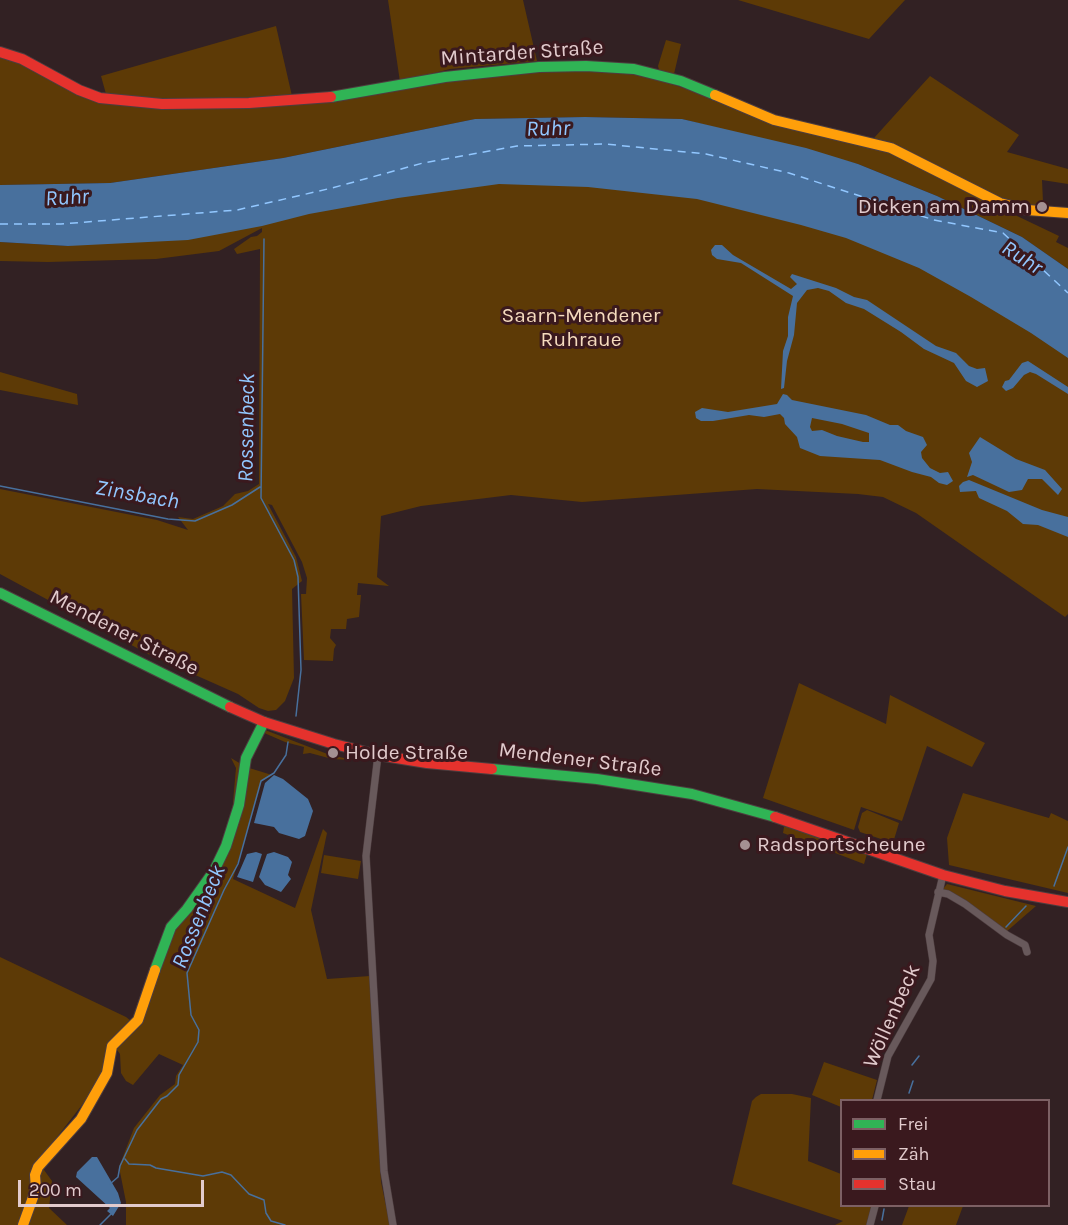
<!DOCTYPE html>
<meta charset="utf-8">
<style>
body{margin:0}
#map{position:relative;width:1068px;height:1225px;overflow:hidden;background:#322123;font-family:Karla,sans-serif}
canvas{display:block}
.legend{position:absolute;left:840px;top:1099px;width:210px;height:108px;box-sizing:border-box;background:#3a191e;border:2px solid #7d6064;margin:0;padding:8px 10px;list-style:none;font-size:18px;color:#e2cbcd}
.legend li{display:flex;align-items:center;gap:12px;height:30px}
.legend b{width:30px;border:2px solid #7d6064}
.scale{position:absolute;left:18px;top:1180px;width:186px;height:27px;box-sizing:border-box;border:3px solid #e2cbcd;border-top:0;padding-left:8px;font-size:18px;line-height:21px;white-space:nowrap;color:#e2cbcd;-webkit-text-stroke:4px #3a191e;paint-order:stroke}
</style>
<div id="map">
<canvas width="1068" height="1225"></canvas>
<ul class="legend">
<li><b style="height:8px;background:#30b455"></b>Frei</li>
<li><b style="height:8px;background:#ff9f0a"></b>Zäh</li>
<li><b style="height:8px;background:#e5322d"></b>Stau</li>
</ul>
<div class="scale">200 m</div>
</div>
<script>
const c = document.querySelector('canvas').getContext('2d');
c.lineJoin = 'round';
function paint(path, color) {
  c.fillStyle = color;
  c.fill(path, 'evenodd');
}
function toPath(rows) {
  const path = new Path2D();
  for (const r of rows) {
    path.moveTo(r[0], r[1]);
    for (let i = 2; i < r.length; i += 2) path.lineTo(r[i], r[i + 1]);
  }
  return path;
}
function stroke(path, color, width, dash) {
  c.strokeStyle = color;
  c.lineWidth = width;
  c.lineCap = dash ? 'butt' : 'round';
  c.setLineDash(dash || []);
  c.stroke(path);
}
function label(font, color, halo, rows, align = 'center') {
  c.font = font + ' Karla,sans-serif';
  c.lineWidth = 6;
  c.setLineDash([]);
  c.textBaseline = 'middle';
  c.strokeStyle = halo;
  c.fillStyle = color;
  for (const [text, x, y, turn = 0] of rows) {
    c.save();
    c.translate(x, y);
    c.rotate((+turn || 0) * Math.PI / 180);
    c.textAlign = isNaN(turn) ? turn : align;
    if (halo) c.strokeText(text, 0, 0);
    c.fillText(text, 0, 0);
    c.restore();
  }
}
const green = toPath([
 [388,0,523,0,537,61,450,69,400,82],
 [738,0,905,0,869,39],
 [276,26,292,96,180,102,106,94,101,76],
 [666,40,681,44,674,74,659,70,658,66],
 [0,55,10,58,97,100,264,104,465,77,587,69,632,72,876,147,1016,209,1015,215,1059,236,1056,242,1068,248,1068,269,1022,237,937,196,858,164,682,119,585,117,475,119,283,158,110,183,0,185],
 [930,76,1019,135,1007,152,1068,169,1068,184,1042,180,1043,202,1037,208,1015,206,913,155,874,138],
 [713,164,1068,317,1068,614,1065,617,916,513,883,497,858,494,757,489,582,502,511,495,421,506,381,516,377,577,389,586,358,583,357,595,361,595,359,617,347,619,346,629,331,629,330,638,336,645,334,649,333,661,304,660,301,594,306,594,307,578,302,562,272,505,268,504,296,557,302,581,292,589,294,678,285,701,276,710,268,711,259,708,238,694,148,654,0,574,0,489,157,520,188,530,178,517,193,519,223,506,235,494,248,491,259,484,260,249,237,254,234,249,251,237,257,236,262,232,262,228,219,251,156,259,48,262,0,261,0,242,68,246,263,194],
 [0,372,77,394,78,405,0,390],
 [799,683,886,724,890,695,985,743,972,767,927,746,902,821,861,807,854,830,763,798],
 [265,730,330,755,353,760,332,759,310,753,303,754,304,747,285,742,262,732],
 [231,758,246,767,272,775,261,781,233,879,295,908,323,829,327,833,311,910,327,979,370,976,381,1182,390,1225,126,1225,126,1202,119,1167,134,1128,160,1095,175,1084,176,1076,183,1065,159,1054,133,1085,126,1081,121,1073,120,1054,115,1047,127,1036,166,940,213,877,231,825,236,768],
 [963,793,1049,818,1051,813,1068,821,1068,893,949,865,947,838],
 [867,810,899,823,893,843,860,832,858,827,862,813],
 [784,827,789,827,867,854,864,864,783,833],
 [324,855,361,861,358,879,321,873],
 [947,884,1036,906,1006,932,960,898,943,889],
 [0,957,126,1017,131,1021,99,1083,54,1141,54,1146,39,1163,52,1181,49,1208,67,1225,0,1225],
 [824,1062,877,1080,872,1100,842,1100,841,1107,812,1095],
 [761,1094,792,1094,811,1098,808,1161,841,1174,842,1206,872,1206,868,1225,835,1225,843,1221,732,1184,752,1101,756,1097],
 [909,1206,963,1206,956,1225,902,1225]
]);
const water = toPath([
 [585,117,682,119,806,148,858,164,937,196,1022,237,1068,269,1068,358,1031,333,971,297,919,268,846,238,801,225,697,199,588,187,499,184,398,198,309,214,262,226,188,240,68,246,0,242,0,185,110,183,283,158,475,119],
 [715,245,722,245,733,255,791,289,797,284,790,277,792,274,836,288,854,297,867,300,936,346,956,353,969,366,977,369,985,368,988,381,977,387,966,381,954,363,924,349,901,332,864,309,846,303,829,291,818,288,807,290,797,303,794,335,787,361,784,388,781,389,783,351,788,336,788,317,793,296,741,263,717,259,712,255,711,250],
 [1028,361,1068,387,1068,394,1036,374,1030,372,1024,375,1013,388,1006,391,1002,387,1005,381,1009,380,1022,363],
 [783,394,787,395,792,400,866,415,890,425,898,425,906,431,923,437,927,445,921,452,922,458,930,468,940,473,948,472,953,481,947,485,939,483,931,477,912,472,880,460,820,456,800,448,797,437,785,424,784,418,780,414,764,417,749,415,713,421,701,421,696,418,695,412,702,408,728,412,777,404],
 [812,418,842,424,869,433,869,442,863,442,837,436,822,430,812,431,810,427],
 [980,437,1016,459,1045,470,1062,489,1058,495,1042,479,1028,479,1022,490,1009,492,973,475,967,477,972,462,969,453],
 [969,480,1042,510,1068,517,1068,537,1038,525,1023,524,1007,511,979,498,976,491,960,492,959,486,963,482],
 [274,775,283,779,308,799,313,811,305,836,299,839,279,833,274,827,254,823,265,783],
 [256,852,262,854,253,882,237,877,247,854],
 [274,852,288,857,292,862,288,875,291,879,281,892,265,885,259,877,267,854],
 [92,1157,97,1157,118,1193,121,1203,113,1216,107,1211,110,1208,76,1177,77,1172]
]);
const stream = toPath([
 [264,239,261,498,294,560,298,577,301,670,296,716],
 [0,486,168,519,195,521,232,505,260,487],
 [1054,886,1068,847],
 [1006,927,1026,906],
 [912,1065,919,1056],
 [909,1093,913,1081],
 [125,1159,129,1164,150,1165,156,1168,203,1176,222,1172,231,1175,249,1194,264,1200,266,1213,271,1221,285,1225],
 [110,1184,118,1177,120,1166,137,1130,161,1099,167,1096,178,1085,179,1075,198,1042,199,1030,191,1015,187,973,224,890,238,864,261,781,274,773,286,755,288,742],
 [882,1220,884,1209],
 [100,1225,112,1213]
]);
const ferry = toPath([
 [0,224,61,224,237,210,332,188,423,163,517,146,605,144,706,154,789,173,934,220,1003,233,1068,293]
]);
const street = toPath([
 [378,755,366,856,384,1171,393,1225],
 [938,892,948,894,965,904,1007,935,1025,945,1027,952],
 [877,1100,888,1056,931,979,933,961,929,935,943,875],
 [870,1225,875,1206]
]);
const fast = toPath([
 [331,97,445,77,539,67,586,66,634,69,681,81,715,95],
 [0,593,230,707],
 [492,769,597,779,692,794,775,817],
 [155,970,171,927,187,909,214,871,226,846,239,805,246,758,264,722]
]);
const slow = toPath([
 [715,95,774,120,891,148,1000,203,1027,210,1068,213],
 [23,1225,36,1189,35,1175,38,1167,81,1119,107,1073,112,1046,138,1020,155,970]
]);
const jam = toPath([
 [0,52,22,59,79,90,100,98,162,104,249,103,331,97],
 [230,707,264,722,334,744,378,755,427,763,492,769],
 [775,817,943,875,1005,891,1068,902]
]);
const markers = [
 [1042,207,6,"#a49092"],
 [333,753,6,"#a49092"],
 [745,845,6,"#a49092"]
];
const streetNames = [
 ["Mintarder Straße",522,53,-4],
 ["Mendener Straße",124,633,27],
 ["Mendener Straße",580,760,7],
 ["Wöllenbeck",892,1016,-66]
];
const poiNames = [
 ["Dicken am Damm",1030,207,"right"],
 ["Holde Straße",345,753],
 ["Radsportscheune",757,845]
];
const parkNames = [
 ["Saarn-Mendener",581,316],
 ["Ruhraue",581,340]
];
const waterNames = [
 ["Ruhr",548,129,-1],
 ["Ruhr",67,198,-3],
 ["Ruhr",1022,258,33],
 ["Rossenbeck",247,428,-89],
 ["Zinsbach",137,495,10],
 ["Rossenbeck",199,917,-68]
];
paint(green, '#5d3a06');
paint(water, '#48709d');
stroke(stream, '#48709d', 1.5);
stroke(ferry, '#92c7ff', 1.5, [8, 6]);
stroke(street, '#4d3d3f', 8);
stroke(fast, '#4d3d3f', 12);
stroke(slow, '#4d3d3f', 12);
stroke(jam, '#4d3d3f', 12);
stroke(street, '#68595b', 7);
stroke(fast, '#30b455', 10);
stroke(slow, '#ff9f0a', 10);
stroke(jam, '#e5322d', 10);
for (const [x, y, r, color] of markers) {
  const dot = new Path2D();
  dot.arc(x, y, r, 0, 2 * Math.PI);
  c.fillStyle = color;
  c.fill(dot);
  stroke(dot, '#3a191e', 2);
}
label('21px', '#e2cbcd', '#3a191e', streetNames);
label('21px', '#e2cbcd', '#3a191e', poiNames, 'left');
label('21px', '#f5dbbe', '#3a191e', parkNames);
label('italic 22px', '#92c7ff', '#3a191e', waterNames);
</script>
